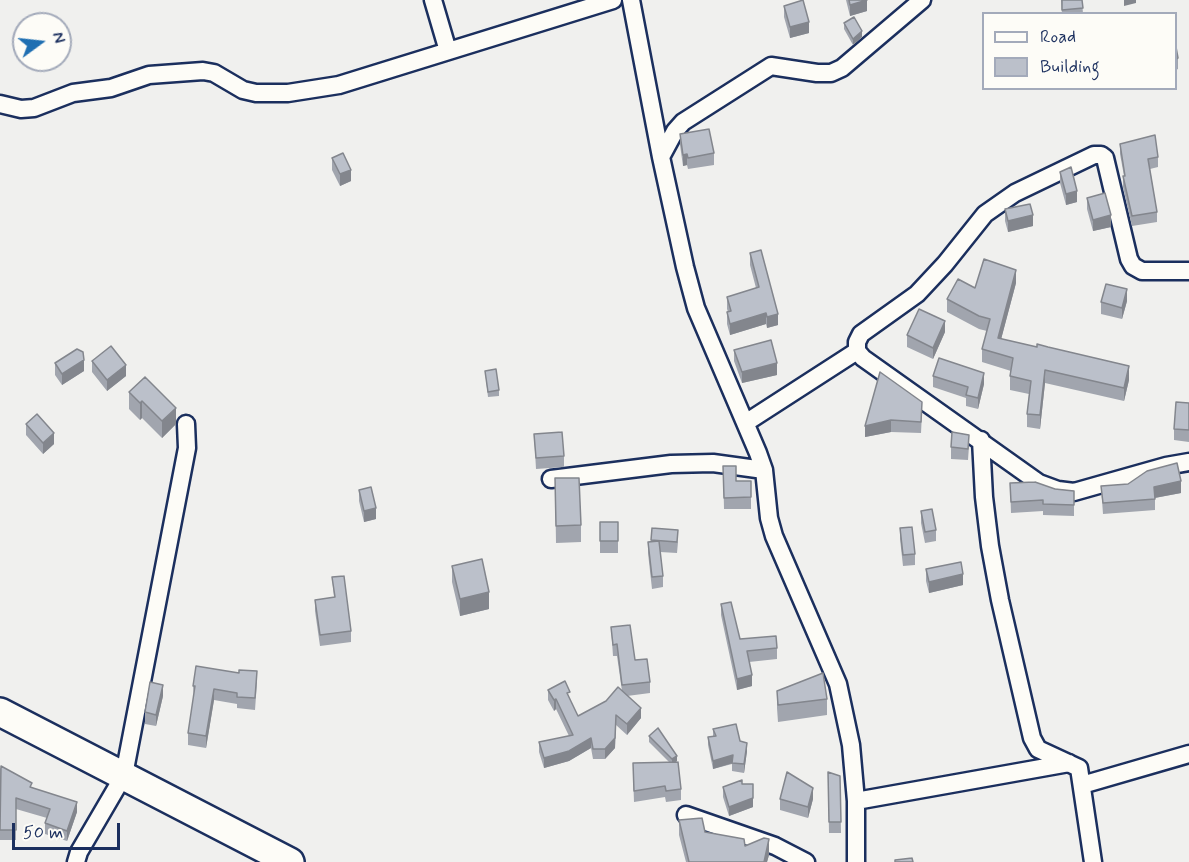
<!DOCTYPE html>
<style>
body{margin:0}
#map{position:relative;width:1189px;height:862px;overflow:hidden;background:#f0f0ee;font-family:Mynerve,sans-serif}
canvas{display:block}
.legend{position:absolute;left:982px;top:12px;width:195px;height:78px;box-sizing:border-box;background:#fdfcf7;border:2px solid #a3aaba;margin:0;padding:8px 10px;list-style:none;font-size:18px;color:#1b2f5e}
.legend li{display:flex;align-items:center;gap:12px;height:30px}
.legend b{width:30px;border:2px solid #a3aaba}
.north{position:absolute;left:12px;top:12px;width:60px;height:60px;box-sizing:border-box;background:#fdfcf7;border:2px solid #a3aaba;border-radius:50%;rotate:75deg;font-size:16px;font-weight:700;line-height:24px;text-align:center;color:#1b2f5e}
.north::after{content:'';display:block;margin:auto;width:21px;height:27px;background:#1f6fb2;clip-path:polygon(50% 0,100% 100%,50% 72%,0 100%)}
.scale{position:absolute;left:12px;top:823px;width:108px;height:27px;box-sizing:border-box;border:3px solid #1b2f5e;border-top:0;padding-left:8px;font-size:18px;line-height:21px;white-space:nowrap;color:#1b2f5e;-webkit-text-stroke:4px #fdfcf7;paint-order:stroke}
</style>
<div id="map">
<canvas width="1189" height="862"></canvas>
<ul class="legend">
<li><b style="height:8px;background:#fdfcf7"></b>Road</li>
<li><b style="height:16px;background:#bbc0ca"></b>Building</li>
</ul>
<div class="north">N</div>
<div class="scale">50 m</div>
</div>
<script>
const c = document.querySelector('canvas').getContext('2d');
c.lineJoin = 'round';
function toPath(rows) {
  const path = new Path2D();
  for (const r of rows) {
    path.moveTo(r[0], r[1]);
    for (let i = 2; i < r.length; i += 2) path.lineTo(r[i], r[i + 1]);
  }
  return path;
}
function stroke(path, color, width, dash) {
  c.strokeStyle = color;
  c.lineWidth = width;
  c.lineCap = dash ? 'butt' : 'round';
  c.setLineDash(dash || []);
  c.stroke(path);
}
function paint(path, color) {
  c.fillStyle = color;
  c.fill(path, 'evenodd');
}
const street = toPath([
 [433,0,448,51],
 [631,0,661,157,685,267,696,308,758,453,764,470,769,518,774,536,838,684,851,745,856,801,856,862],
 [0,104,21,109,34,108,73,93,111,88,149,75,203,71,214,73,243,90,256,93,288,93,339,85,613,0],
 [661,157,675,131,683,122,771,66,817,73,831,73,842,68,922,0],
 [1189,271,1142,271,1133,266,1129,259,1105,158,1101,155,1094,155,1015,193,985,214,945,264,917,294,861,334,857,342,857,351,863,358,1039,483,1058,490,1074,492,1166,466,1189,462],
 [747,422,857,351],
 [981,440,984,497,990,546,1000,600,1032,738,1038,749,1079,768,1093,862],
 [551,479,671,464,713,463,764,470],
 [1082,785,1189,754],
 [856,801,1069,763],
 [686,815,775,846,806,862],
 [76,862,79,852,124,775,187,448,186,424]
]);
const primary = toPath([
 [0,712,290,862]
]);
const wall = toPath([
 [846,0,867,0,867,11,850,16],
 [1061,0,1082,0,1083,14,1062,14],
 [784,6,809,33,790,38,784,17],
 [844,23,862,37,853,45,844,29],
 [1176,47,1178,58,1178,69,1176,70],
 [680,134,714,153,714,165,688,169,687,165,683,166,680,145],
 [1120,144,1158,157,1158,167,1150,169,1157,212,1157,222,1132,226,1123,187,1123,176,1124,176,1120,154],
 [332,158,351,181,340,186,332,170],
 [1060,172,1077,202,1066,205,1060,183],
 [1087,198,1111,227,1093,231,1087,209],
 [1005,209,1033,226,1008,232,1005,221],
 [750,253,778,325,767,328,766,324,730,335,727,324,727,312,728,312,727,309,727,297,756,288,750,265],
 [1016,283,1001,339,1129,380,1124,401,1045,383,1040,429,1027,427,1027,414,1029,394,1010,390,1010,376,1011,371,982,362,982,349,987,331,979,329,947,312,947,299,975,288],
 [1127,301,1122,319,1101,314,1101,302],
 [945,332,933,359,907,347,907,335],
 [734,350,777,375,742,383,734,361],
 [92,361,126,376,107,391,92,372],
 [55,363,84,371,62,385,55,375],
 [485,371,499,390,499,396,488,397],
 [880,372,922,413,921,433,891,432,865,437],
 [933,376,984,384,978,409,966,406,966,398,933,387],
 [129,392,176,424,162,438,142,418,140,420,129,409],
 [1189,403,1189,442,1174,440,1174,429],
 [26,424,54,444,43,454,26,435],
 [534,434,564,456,564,467,536,469],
 [969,446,968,460,951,459,951,447],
 [723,466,751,497,751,509,724,509],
 [555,478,581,525,581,542,556,543],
 [1010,483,1074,491,1074,516,1043,515,1043,511,1011,513],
 [1101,486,1181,493,1155,498,1155,510,1103,514],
 [359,490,376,519,364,522,359,501],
 [921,511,936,530,936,541,925,543,921,523],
 [600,522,618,522,618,553,600,553],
 [652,528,678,542,677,553,660,552,663,576,663,587,652,589,648,553,648,542,651,542],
 [900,528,915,554,915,565,903,566,900,539],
 [452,566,489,609,460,616,452,582],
 [926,569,963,585,929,593,926,581],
 [332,577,351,631,351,642,320,646,315,611,315,600,334,597],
 [721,604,740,639,777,648,777,659,749,662,752,686,737,690,721,615],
 [611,627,650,682,650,693,627,696,641,718,627,735,616,725,615,748,605,759,593,759,591,748,569,761,544,768,539,752,539,742,569,736,556,709,554,711,548,700,548,690,570,701,578,716,606,701,622,691,617,656,613,656],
 [257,682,255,710,237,708,237,704,214,700,206,748,188,745,188,733,194,697,193,686],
 [777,691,827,699,827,715,778,722,777,708],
 [163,696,156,726,145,724,145,712],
 [713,729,740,741,747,751,744,773,732,771,732,764,713,769,708,745,708,737,713,737],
 [649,736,677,761,676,762,681,789,681,800,666,802,665,797,634,802,633,774,669,762,649,742],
 [0,768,32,787,77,812,67,841,45,834,45,823,47,818,16,809,16,840,0,840],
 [828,772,840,776,841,833,829,833],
 [742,784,753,807,729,816,723,797,723,787],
 [780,799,813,799,808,818,780,810],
 [679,820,705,832,769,855,767,862,686,862,679,835]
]);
const shadedWall = toPath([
 [867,0,867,11,850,16,850,5],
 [1124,0,1136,0,1136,3,1124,6],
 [809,22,809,33,790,38,790,27],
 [862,31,862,37,853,45,853,39],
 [687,154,687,165,683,166,683,155],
 [351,170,351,181,340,186,340,174],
 [1077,191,1077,202,1066,205,1066,194],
 [1033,215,1033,226,1008,232,1008,221],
 [1111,215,1111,227,1093,231,1093,220],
 [1016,270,1016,283,998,351,998,338],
 [1127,289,1127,301,1122,319,1122,308],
 [766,313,766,324,730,335,730,324],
 [778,314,778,325,767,328,767,317],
 [945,321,945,332,933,359,933,348],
 [84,360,84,371,62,385,62,374],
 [777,363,777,375,742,383,742,372],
 [126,365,126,376,107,391,107,380],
 [1129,366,1129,380,1124,401,1124,388],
 [1045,370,1045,383,1040,429,1040,415],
 [984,373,984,384,978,409,978,398],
 [142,401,142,418,140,420,140,403],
 [176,408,176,424,162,438,162,421],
 [891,420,891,432,865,437,865,426],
 [54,433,54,444,43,454,43,443],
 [1181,481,1181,493,1154,498,1154,487],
 [376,508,376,519,364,522,364,511],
 [963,574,963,585,929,593,929,582],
 [489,592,489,609,460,616,460,599],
 [752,675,752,686,737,690,737,679],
 [163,685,163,696,156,726,156,715],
 [214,689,214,700,206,748,206,736],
 [556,699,556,709,554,711,554,700],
 [641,708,641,718,627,735,627,724],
 [616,715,615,748,605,759,605,749],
 [591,738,591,748,569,761,544,768,544,758],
 [747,743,747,751,744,773,744,764],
 [733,755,733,763,713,769,713,761],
 [677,756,677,761,672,765,672,759],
 [813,788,813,799,808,818,808,807],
 [753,798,753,807,729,816,729,807],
 [77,802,77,812,67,841,67,831],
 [769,839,769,855,767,862,764,862]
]);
const building = toPath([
 [803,0,809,22,790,27,784,6,803,0],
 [849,0,867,0,850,5,849,0],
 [1062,0,1082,0,1083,8,1062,10,1062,0],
 [854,17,862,31,853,39,844,23,854,17],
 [1176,47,1178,58,1176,59,1176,47],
 [709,129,714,153,688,158,687,154,683,155,680,134,709,129],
 [1155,135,1158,157,1148,159,1157,212,1132,216,1123,176,1125,176,1120,144,1155,135],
 [343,153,351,170,340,174,332,158,343,153],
 [1071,167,1077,191,1066,194,1060,172,1071,167],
 [1105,193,1111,215,1093,220,1087,198,1105,193],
 [1030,204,1033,215,1008,221,1005,209,1030,204],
 [761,250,778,314,767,317,766,313,730,324,727,312,731,311,727,297,759,287,750,253,761,250],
 [984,259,1016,270,998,338,1037,347,1037,344,1048,347,1129,366,1124,388,1045,370,1040,415,1027,414,1031,381,1010,376,1013,358,982,349,990,319,979,316,947,299,958,279,975,288,984,259],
 [1106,284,1127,289,1122,308,1101,302,1106,284],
 [919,309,945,321,933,348,907,335,919,309],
 [771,340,777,363,742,372,734,350,771,340],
 [111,346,126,365,107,380,92,361,111,346],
 [77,349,83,352,84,360,62,374,55,363,77,349],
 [939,358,984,373,978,398,966,395,968,387,933,376,939,358],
 [496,369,499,390,488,392,485,371,496,369],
 [880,372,922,402,921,422,891,420,865,426,880,372],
 [145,377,176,408,162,421,142,401,140,403,129,392,145,377],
 [1176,402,1189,403,1189,430,1174,429,1176,402],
 [37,414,54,433,43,443,26,424,37,414],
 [562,432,564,456,536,458,534,434,562,432],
 [952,432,969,435,968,449,951,447,952,432],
 [1177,463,1181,481,1154,487,1155,499,1103,503,1101,486,1128,484,1147,471,1177,463],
 [723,466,736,466,736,481,751,481,751,497,724,498,723,466],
 [555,478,579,478,581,525,556,526,555,478],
 [1035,482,1055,489,1074,491,1074,505,1043,504,1043,500,1011,502,1010,483,1035,482],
 [371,487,376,508,364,511,359,490,371,487],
 [932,509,936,530,925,532,921,511,932,509],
 [600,522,618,522,618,541,600,541,600,522],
 [912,527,915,554,903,555,900,528,912,527],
 [652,528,678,530,677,542,651,540,652,528],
 [659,541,663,576,652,577,648,542,659,541],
 [482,559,489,592,460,599,452,566,482,559],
 [961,562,963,574,929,582,926,569,961,562],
 [344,576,351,631,320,635,315,600,335,597,332,577,344,576],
 [731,602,740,639,776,636,777,648,747,651,752,675,737,679,721,604,731,602],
 [630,625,635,660,647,659,650,682,622,685,617,644,613,645,611,627,630,625],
 [196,666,239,673,239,670,257,671,255,698,237,697,237,693,214,689,206,736,188,733,195,686,193,686,196,666],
 [823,673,827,699,778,705,777,691,823,673],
 [565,681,570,692,567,693,578,716,606,701,618,687,641,708,627,724,616,715,615,738,605,749,593,749,591,738,569,751,544,758,539,742,573,735,556,699,554,700,548,690,565,681],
 [150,682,163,685,156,715,145,712,150,682],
 [736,724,740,741,747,743,744,764,732,763,733,755,713,761,708,737,716,736,713,729,736,724],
 [658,728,677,756,672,759,649,736,658,728],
 [678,762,681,789,666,791,665,786,634,791,633,763,678,762],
 [1,766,32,783,30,787,77,802,67,831,45,823,50,809,16,798,16,830,0,830,1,766],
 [787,772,813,788,808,807,780,799,787,772],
 [828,772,840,776,841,822,829,822,828,772],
 [742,780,742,784,753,784,753,798,729,807,723,787,742,780],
 [702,818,705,832,744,839,745,846,764,838,769,839,764,862,689,862,679,820,702,818],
 [912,858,913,862,895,862,895,860,912,858]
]);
stroke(street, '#1b2f5e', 21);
stroke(primary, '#1b2f5e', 32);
stroke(street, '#fdfcf7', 16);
stroke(primary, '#fdfcf7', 27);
paint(wall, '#a1a5ae');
paint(shadedWall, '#83868d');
paint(building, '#bbc0ca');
stroke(building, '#83868d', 1.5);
</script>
